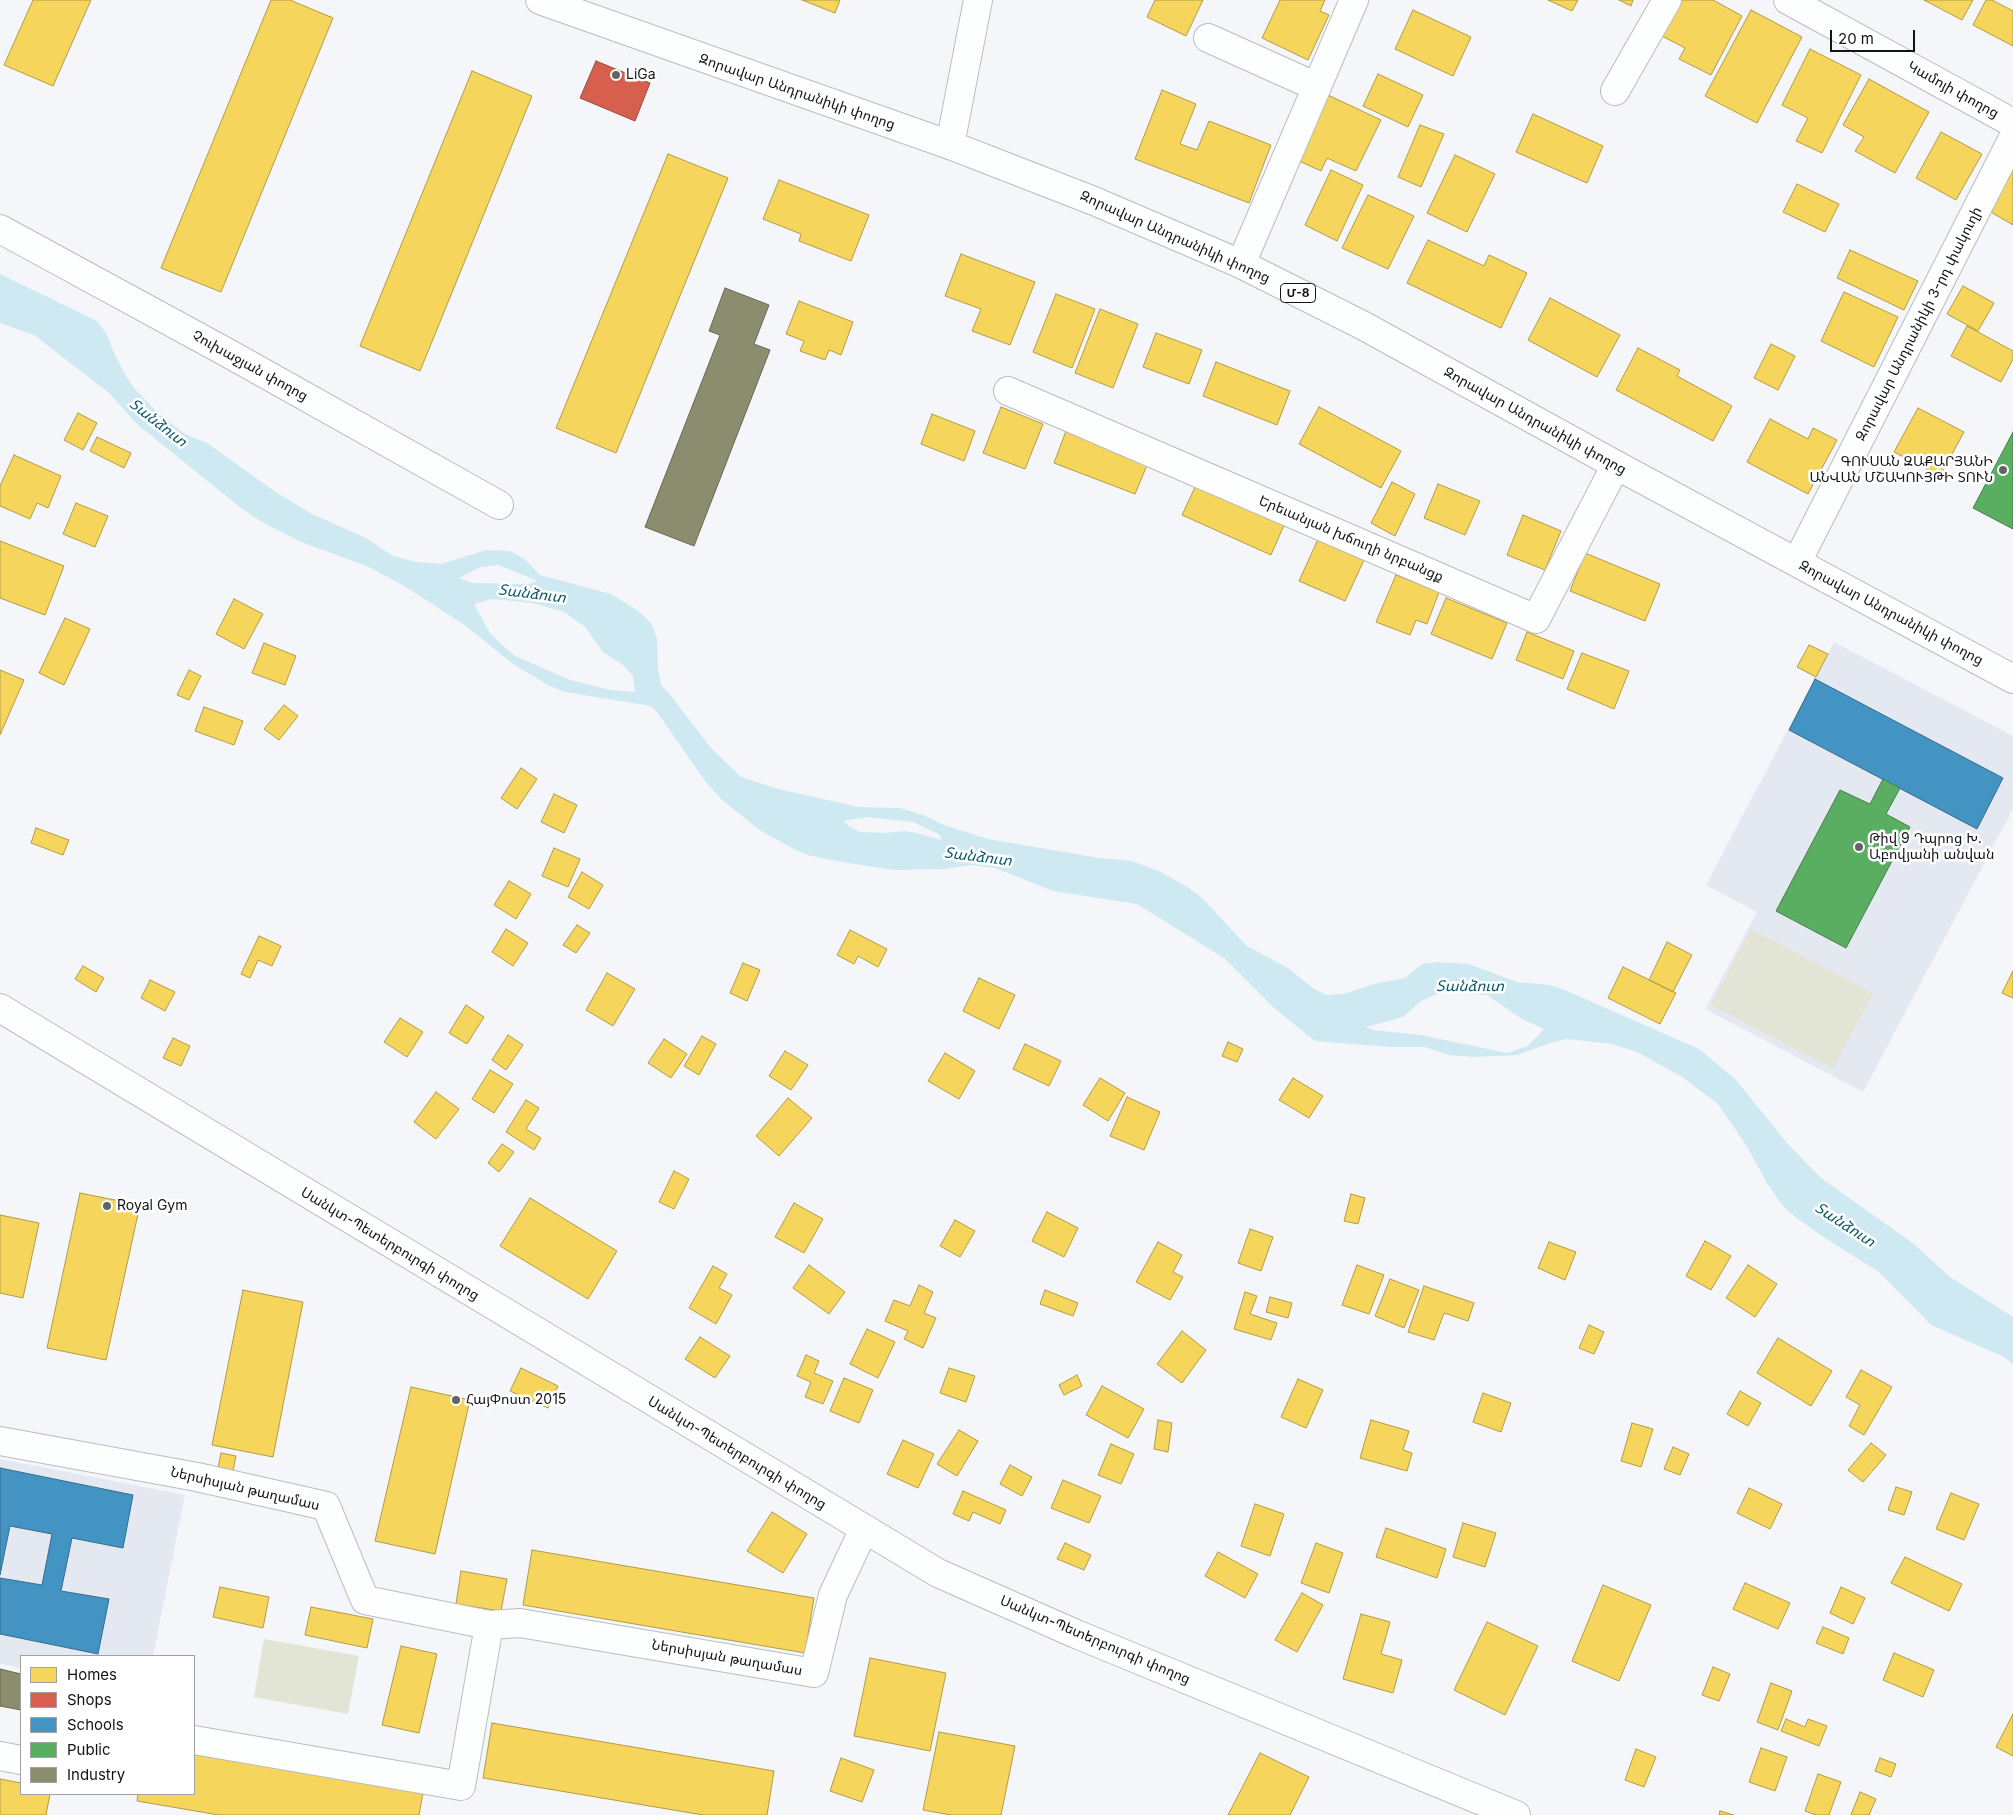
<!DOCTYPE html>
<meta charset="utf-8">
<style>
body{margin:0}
#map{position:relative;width:2013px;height:1815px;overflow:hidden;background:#f4f6f9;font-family:Inter,sans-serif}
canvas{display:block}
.legend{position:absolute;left:20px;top:1655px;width:175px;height:140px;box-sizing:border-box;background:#fff;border:1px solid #a1a1a2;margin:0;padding:6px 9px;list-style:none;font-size:15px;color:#131416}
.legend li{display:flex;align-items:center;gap:10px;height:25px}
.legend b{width:25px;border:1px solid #a1a1a2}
.scale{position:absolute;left:1830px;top:30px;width:85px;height:22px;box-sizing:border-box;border:2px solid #131416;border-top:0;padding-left:6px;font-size:15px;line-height:18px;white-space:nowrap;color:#131416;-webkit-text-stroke:4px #fff;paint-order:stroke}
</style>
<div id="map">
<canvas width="2013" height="1815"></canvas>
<ul class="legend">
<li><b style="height:14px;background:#f6d55c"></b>Homes</li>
<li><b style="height:14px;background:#d6604d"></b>Shops</li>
<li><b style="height:14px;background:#4393c3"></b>Schools</li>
<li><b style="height:14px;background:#5aae61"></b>Public</li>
<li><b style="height:14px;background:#8c8c6e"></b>Industry</li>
</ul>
<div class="scale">20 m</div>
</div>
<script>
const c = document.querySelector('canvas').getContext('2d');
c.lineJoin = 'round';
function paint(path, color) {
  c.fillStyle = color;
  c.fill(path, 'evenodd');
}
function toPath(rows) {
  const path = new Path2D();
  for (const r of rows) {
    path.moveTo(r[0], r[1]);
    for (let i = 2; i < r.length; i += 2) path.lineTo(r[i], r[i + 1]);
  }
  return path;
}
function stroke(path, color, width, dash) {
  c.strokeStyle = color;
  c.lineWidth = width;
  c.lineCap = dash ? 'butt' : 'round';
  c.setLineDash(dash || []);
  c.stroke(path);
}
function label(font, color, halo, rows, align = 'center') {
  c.font = font + ' Inter,"Noto Sans Armenian",sans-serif';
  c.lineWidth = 5;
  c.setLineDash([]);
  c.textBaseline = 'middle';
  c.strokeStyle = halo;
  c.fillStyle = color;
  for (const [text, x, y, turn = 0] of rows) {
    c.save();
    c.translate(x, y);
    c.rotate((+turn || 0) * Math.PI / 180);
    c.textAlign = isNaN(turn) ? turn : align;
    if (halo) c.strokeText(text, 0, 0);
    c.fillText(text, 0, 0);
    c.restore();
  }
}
const built = toPath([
 [1834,642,2013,736,2013,809,1863,1092,1705,1009,1757,912,1706,885],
 [0,1459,185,1495,153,1656,21,1656,21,1668,0,1664]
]);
const green = toPath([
 [1751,929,1873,993,1833,1069,1711,1005],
 [264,1639,359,1656,348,1714,254,1697]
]);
const water = toPath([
 [0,274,97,321,106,333,115,355,127,378,136,390,159,414,185,434,207,443,277,493,312,514,366,538,393,556,416,562,441,564,486,550,510,551,525,559,540,575,611,594,640,612,651,623,657,638,658,669,661,685,672,697,711,748,740,776,747,779,778,789,859,807,900,808,923,815,944,825,988,839,1099,858,1132,861,1161,872,1189,888,1202,898,1247,946,1288,968,1314,989,1327,995,1344,994,1374,984,1405,978,1422,964,1438,962,1469,964,1517,982,1550,985,1567,991,1699,1049,1736,1080,1787,1143,1821,1178,1914,1244,1950,1277,2013,1317,2013,1364,2004,1357,1931,1325,1879,1272,1822,1236,1794,1216,1782,1205,1767,1183,1746,1145,1718,1104,1682,1077,1637,1052,1612,1044,1567,1039,1550,1043,1517,1055,1473,1057,1449,1055,1425,1047,1389,1047,1315,1041,1273,1007,1224,958,1137,904,1053,891,995,868,970,865,945,869,894,870,842,862,807,855,792,848,761,831,722,800,705,781,657,712,651,706,565,692,550,686,513,664,466,626,406,587,367,566,301,542,262,522,241,508,138,425,108,392,34,335,0,323],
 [498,565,536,580,536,581,530,584,473,583,459,578,481,567],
 [492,599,533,603,564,612,584,626,603,652,623,665,633,676,635,692,610,690,570,680,515,656,502,645,490,633,474,604],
 [868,817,913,822,938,834,941,837,941,840,917,833,904,831,886,833,860,832,849,826,843,821],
 [1445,991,1487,995,1522,1019,1544,1029,1528,1046,1507,1053,1421,1035,1373,1030,1366,1027,1403,1017,1421,1001]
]);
const homes = toPath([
 [33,0,91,0,53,86,4,65,33,0],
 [271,0,290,0,333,18,221,292,161,268,271,0],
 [802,0,840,0,835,13,802,0],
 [1155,0,1203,0,1186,36,1147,17,1155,0],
 [1280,0,1325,0,1320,11,1329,15,1308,60,1262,38,1280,0],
 [1548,0,1578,0,1572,11,1548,0],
 [1619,0,1633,0,1631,6,1619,0],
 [1681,0,1713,0,1742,16,1711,75,1679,59,1685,48,1662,36,1681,0],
 [1924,0,1973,0,1962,20,1924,0],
 [1986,0,1992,0,2013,11,2013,46,1973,25,1986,0],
 [1413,10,1471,37,1453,76,1395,49,1413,10],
 [1751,10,1802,37,1757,123,1705,96,1751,10],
 [1810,49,1861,75,1822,153,1796,141,1808,118,1782,105,1810,49],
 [472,71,532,96,420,371,360,346,472,71],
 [1378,74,1423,95,1408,127,1363,106,1378,74],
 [1869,79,1929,112,1895,173,1855,151,1864,137,1843,125,1869,79],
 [1162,90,1196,104,1180,144,1197,150,1209,121,1271,145,1249,203,1135,159,1162,90],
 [1328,95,1381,120,1356,171,1327,158,1321,171,1297,160,1328,95],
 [1533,114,1603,146,1587,183,1516,152,1533,114],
 [1420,125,1444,134,1421,187,1398,177,1420,125],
 [1941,132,1982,154,1956,200,1916,178,1941,132],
 [668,154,728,178,616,453,556,428,668,154],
 [1455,155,1495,174,1467,232,1427,213,1455,155],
 [2013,169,2013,225,1989,211,2013,169],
 [1331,170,1363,185,1337,241,1305,225,1331,170],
 [779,180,869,215,851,261,799,241,801,234,763,219,779,180],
 [1797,184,1839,204,1825,232,1783,212,1797,184],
 [1368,195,1414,216,1388,269,1342,248,1368,195],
 [1428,240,1484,266,1489,255,1527,273,1501,328,1407,283,1428,240],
 [1850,250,1918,281,1904,310,1837,278,1850,250],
 [961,254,1035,282,1010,345,972,331,981,309,945,296,961,254],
 [1963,286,1994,303,1978,331,1947,314,1963,286],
 [1844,292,1898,317,1874,367,1821,341,1844,292],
 [1056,294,1095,309,1072,368,1033,352,1056,294],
 [1550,298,1620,335,1597,377,1528,340,1550,298],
 [799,301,853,322,841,355,829,350,825,360,800,351,804,341,786,334,799,301],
 [1100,309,1138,324,1113,388,1075,373,1100,309],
 [1967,326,2013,351,2013,359,2001,382,1951,356,1967,326],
 [1156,333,1202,350,1189,384,1143,367,1156,333],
 [1771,344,1795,356,1778,390,1754,378,1771,344],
 [1638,348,1680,370,1677,376,1732,406,1713,441,1616,390,1638,348],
 [1216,362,1290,391,1277,425,1203,396,1216,362],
 [1001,407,1043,424,1025,469,983,453,1001,407],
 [1319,407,1401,451,1381,488,1299,444,1319,407],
 [1918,408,1964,432,1940,476,1894,452,1918,408],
 [78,413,97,423,83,450,64,440,78,413],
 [932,414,975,431,964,461,921,444,932,414],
 [1770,419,1808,439,1813,428,1837,440,1808,494,1747,462,1770,419],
 [1066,431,1148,463,1135,494,1054,463,1066,431],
 [97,437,131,453,124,468,90,451,97,437],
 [14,455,61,476,48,508,37,503,30,519,0,506,0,486,14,455],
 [1392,482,1415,494,1395,536,1371,523,1392,482],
 [1197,483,1285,523,1271,555,1182,515,1197,483],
 [1438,484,1480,501,1465,535,1424,518,1438,484],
 [76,503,108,516,95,547,63,534,76,503],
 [1523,515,1561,531,1545,570,1507,555,1523,515],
 [1319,537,1365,558,1345,601,1299,581,1319,537],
 [0,541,64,566,45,615,0,598,0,541],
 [1585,553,1660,584,1645,621,1570,591,1585,553],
 [1396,575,1439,592,1427,624,1416,620,1410,635,1376,622,1396,575],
 [1446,598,1507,623,1492,659,1431,634,1446,598],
 [234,599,263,614,244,649,216,634,234,599],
 [65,618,90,629,64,685,39,673,65,618],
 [1527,632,1574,651,1563,679,1516,660,1527,632],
 [264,643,296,656,285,685,252,673,264,643],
 [1809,645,1828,654,1816,677,1797,667,1809,645],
 [1582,653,1629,671,1614,709,1567,689,1582,653],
 [0,670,24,680,0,735,0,670],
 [189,670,201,676,189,700,177,695,189,670],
 [284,705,298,716,279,740,264,729,284,705],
 [204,707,243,721,234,745,195,731,204,707],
 [521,768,537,779,517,809,501,798,521,768],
 [554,794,577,805,564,833,541,822,554,794],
 [36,828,69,840,63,855,31,843,36,828],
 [554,848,580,859,568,887,542,876,554,848],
 [582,872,603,885,589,909,568,897,582,872],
 [509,881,531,894,516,919,494,905,509,881],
 [577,925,590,933,576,953,563,945,577,925],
 [506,929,528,943,513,966,492,952,506,929],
 [850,930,887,949,878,967,858,956,854,964,837,955,850,930],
 [259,936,281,946,272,966,258,960,250,978,241,974,259,936],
 [1667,942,1692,955,1673,992,1649,980,1667,942],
 [743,963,760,970,747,1001,730,993,743,963],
 [83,966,104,978,96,992,75,979,83,966],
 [1623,967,1676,993,1660,1024,1608,998,1623,967],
 [2013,971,2013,998,2002,993,2013,971],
 [607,973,635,989,613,1026,586,1010,607,973],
 [979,978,1015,995,999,1029,963,1011,979,978],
 [150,980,175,992,165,1011,141,998,150,980],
 [466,1005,484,1017,467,1044,449,1033,466,1005],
 [400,1018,423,1032,407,1057,384,1042,400,1018],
 [508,1035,523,1045,506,1070,492,1060,508,1035],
 [702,1036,716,1044,699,1075,684,1066,702,1036],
 [173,1038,190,1046,181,1066,163,1058,173,1038],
 [664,1039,687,1054,671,1078,648,1063,664,1039],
 [1228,1042,1243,1049,1237,1062,1222,1056,1228,1042],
 [1025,1044,1061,1061,1049,1086,1013,1069,1025,1044],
 [785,1051,808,1065,791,1090,769,1076,785,1051],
 [945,1053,975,1071,959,1099,928,1081,945,1053],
 [490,1070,513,1084,494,1113,472,1099,490,1070],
 [1100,1078,1125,1093,1108,1121,1083,1105,1100,1078],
 [1293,1078,1323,1096,1309,1118,1279,1100,1293,1078],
 [436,1092,459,1109,436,1139,414,1122,436,1092],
 [1127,1097,1160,1112,1144,1150,1110,1136,1127,1097],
 [788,1098,812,1118,779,1156,756,1136,788,1098],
 [526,1100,539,1108,526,1129,541,1138,534,1150,506,1132,526,1100],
 [502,1144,514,1152,499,1172,488,1163,502,1144],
 [674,1171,689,1179,674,1209,659,1202,674,1171],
 [80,1193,140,1205,106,1360,47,1348,80,1193],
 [1351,1194,1365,1198,1358,1224,1344,1221,1351,1194],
 [530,1198,617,1251,588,1299,500,1246,530,1198],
 [794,1203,823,1219,804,1253,775,1237,794,1203],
 [1047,1212,1078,1228,1064,1257,1032,1241,1047,1212],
 [0,1215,39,1223,23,1298,0,1293,0,1215],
 [955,1220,975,1231,960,1257,940,1246,955,1220],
 [1250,1229,1273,1237,1261,1271,1238,1263,1250,1229],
 [1705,1241,1731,1256,1711,1290,1686,1276,1705,1241],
 [1158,1242,1182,1255,1173,1272,1183,1277,1170,1300,1136,1282,1158,1242],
 [1549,1242,1576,1252,1565,1280,1538,1268,1549,1242],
 [809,1265,845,1292,829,1314,793,1288,809,1265],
 [1357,1265,1384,1275,1369,1314,1342,1305,1357,1265],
 [1748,1265,1777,1284,1755,1317,1726,1298,1748,1265],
 [713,1266,727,1274,719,1288,732,1295,716,1324,689,1308,713,1266],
 [1390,1279,1419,1290,1404,1328,1375,1316,1390,1279],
 [919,1285,933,1292,924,1313,936,1318,923,1348,904,1339,908,1331,885,1321,894,1300,910,1306,919,1285],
 [1424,1286,1474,1303,1468,1321,1444,1313,1434,1340,1408,1332,1424,1286],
 [243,1290,303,1302,273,1457,212,1445,243,1290],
 [1045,1290,1078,1303,1073,1316,1040,1304,1045,1290],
 [1245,1292,1257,1296,1250,1314,1277,1323,1271,1340,1234,1329,1245,1292],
 [1270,1297,1292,1303,1288,1318,1266,1312,1270,1297],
 [1589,1325,1604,1332,1594,1354,1579,1348,1589,1325],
 [867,1329,895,1342,878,1378,850,1364,867,1329],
 [1182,1331,1206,1350,1182,1383,1157,1364,1182,1331],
 [700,1337,730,1356,715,1378,685,1359,700,1337],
 [1778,1338,1832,1371,1811,1406,1757,1373,1778,1338],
 [806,1355,819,1361,814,1373,833,1381,823,1404,805,1397,811,1382,797,1376,806,1355],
 [521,1368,558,1386,548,1408,510,1391,521,1368],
 [949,1368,975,1376,966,1402,940,1393,949,1368],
 [1861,1370,1892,1387,1864,1435,1849,1426,1860,1405,1846,1397,1861,1370],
 [1077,1375,1082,1386,1064,1395,1059,1385,1077,1375],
 [844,1378,873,1390,859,1423,830,1411,844,1378],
 [1298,1379,1323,1390,1306,1428,1281,1417,1298,1379],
 [1102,1386,1144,1409,1128,1438,1086,1415,1102,1386],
 [411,1387,470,1400,435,1554,375,1541,411,1387],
 [1740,1391,1761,1403,1748,1426,1727,1414,1740,1391],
 [1483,1393,1511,1403,1501,1432,1473,1422,1483,1393],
 [1158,1420,1172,1423,1168,1452,1154,1449,1158,1420],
 [1371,1420,1409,1431,1403,1450,1412,1453,1407,1471,1360,1458,1371,1420],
 [1632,1423,1653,1429,1641,1467,1621,1461,1632,1423],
 [959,1430,978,1441,957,1476,937,1464,959,1430],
 [903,1440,934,1454,918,1488,887,1474,903,1440],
 [1871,1443,1886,1455,1863,1482,1848,1470,1871,1443],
 [1111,1444,1134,1454,1121,1484,1098,1475,1111,1444],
 [1673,1447,1689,1454,1680,1475,1664,1469,1673,1447],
 [221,1453,236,1456,233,1471,218,1468,221,1453],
 [1010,1465,1032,1477,1022,1496,1000,1484,1010,1465],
 [1063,1480,1101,1496,1089,1523,1051,1508,1063,1480],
 [1896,1487,1912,1492,1904,1515,1888,1510,1896,1487],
 [1749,1488,1782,1504,1770,1529,1737,1513,1749,1488],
 [963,1491,1006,1510,1000,1524,973,1512,969,1521,953,1514,963,1491],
 [1951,1493,1979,1504,1964,1540,1936,1529,1951,1493],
 [1255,1504,1284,1514,1270,1556,1241,1546,1255,1504],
 [772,1512,807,1534,783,1573,747,1551,772,1512],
 [1463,1523,1496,1533,1485,1567,1453,1557,1463,1523],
 [1386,1528,1446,1549,1437,1578,1376,1557,1386,1528],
 [1065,1543,1091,1555,1084,1570,1057,1559,1065,1543],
 [1316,1543,1343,1553,1329,1593,1301,1583,1316,1543],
 [532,1550,814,1598,805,1653,523,1605,532,1550],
 [1218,1552,1258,1574,1245,1598,1205,1576,1218,1552],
 [1905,1557,1962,1584,1949,1611,1891,1583,1905,1557],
 [461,1571,507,1579,501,1611,456,1604,461,1571],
 [1745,1583,1790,1603,1778,1629,1733,1609,1745,1583],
 [1603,1585,1651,1605,1619,1681,1572,1661,1603,1585],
 [220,1587,269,1597,263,1628,213,1617,220,1587],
 [1841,1587,1865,1598,1853,1624,1830,1613,1841,1587],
 [1302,1593,1323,1605,1297,1652,1275,1640,1302,1593],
 [311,1607,373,1619,367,1648,305,1635,311,1607],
 [1361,1614,1390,1622,1381,1654,1402,1660,1393,1693,1343,1679,1361,1614],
 [1487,1622,1538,1646,1505,1715,1454,1690,1487,1622],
 [1823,1627,1849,1638,1843,1654,1816,1643,1823,1627],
 [401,1646,437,1654,419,1733,382,1725,401,1646],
 [1894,1653,1934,1670,1923,1697,1883,1680,1894,1653],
 [870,1658,946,1673,930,1751,854,1736,870,1658],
 [1713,1667,1730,1674,1719,1701,1702,1695,1713,1667],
 [1771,1683,1792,1691,1778,1730,1757,1722,1771,1683],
 [2013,1714,2013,1756,1996,1747,2013,1714],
 [1786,1719,1805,1727,1808,1719,1827,1726,1819,1746,1781,1731,1786,1719],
 [492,1723,774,1771,767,1815,703,1815,483,1778,492,1723],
 [939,1732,1015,1746,1001,1815,951,1815,923,1810,939,1732],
 [1761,1748,1787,1757,1775,1791,1749,1782,1761,1748],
 [1636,1749,1656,1757,1644,1787,1625,1780,1636,1749],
 [1260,1753,1309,1777,1290,1815,1228,1815,1260,1753],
 [194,1754,423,1793,419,1815,219,1815,137,1801,138,1794,194,1794,194,1754],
 [841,1758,874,1770,862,1802,830,1791,841,1758],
 [1880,1758,1896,1764,1891,1777,1875,1771,1880,1758],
 [1818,1774,1841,1782,1829,1815,1816,1815,1805,1811,1818,1774],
 [0,1779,21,1783,21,1794,50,1794,46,1815,0,1815,0,1779],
 [1860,1792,1876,1799,1869,1815,1851,1815,1860,1792],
 [1720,1811,1734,1815,1719,1815,1720,1811]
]);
const shops = toPath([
 [596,61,650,83,635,121,580,98,596,61]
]);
const schools = toPath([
 [1815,679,2003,778,1977,829,1789,730,1815,679],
 [0,1468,133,1495,123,1548,72,1538,61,1591,109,1599,98,1654,0,1634,0,1578,42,1585,52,1534,10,1526,0,1575,0,1468]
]);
const public = toPath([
 [2013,432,2013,529,1973,508,2013,432],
 [1883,779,1900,788,1886,814,1910,827,1846,948,1776,911,1840,790,1870,804,1883,779]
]);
const industry = toPath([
 [725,288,769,305,754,344,770,350,694,546,645,527,720,335,709,331,725,288],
 [0,1669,21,1674,21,1710,0,1706,0,1669]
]);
const minor = toPath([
 [1788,0,2013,123],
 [1208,38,1317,87],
 [1615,91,1667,0],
 [950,145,978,0],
 [0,229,226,352,499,505],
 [1241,264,1354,0],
 [1008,391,1536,619,1616,465],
 [1797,562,2013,138],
 [0,1441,197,1477,326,1506,365,1600,489,1625,520,1623,814,1673,833,1595,864,1529],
 [194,1740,461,1786,489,1625],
 [0,1756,21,1760]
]);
const tertiary = toPath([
 [0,1008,938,1573,1076,1634,1516,1815]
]);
const trunk = toPath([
 [540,0,950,145,1094,201,1241,264,1364,326,1616,465,2013,679]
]);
const markers = [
 [616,75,5,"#626365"],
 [2003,470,5,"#626365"],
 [1859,847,5,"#626365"],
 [107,1206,5,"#626365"],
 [456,1400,5,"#626365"]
];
const shields = [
 [1298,293,35]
];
const shieldNames = [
 ["Մ-8",1298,293]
];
const poiNames = [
 ["LiGa",626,75],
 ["ԳՈՒՍԱՆ ԶԱՔԱՐՅԱՆԻ",1993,462,"right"],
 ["ԱՆՎԱՆ ՄՇԱԿՈՒՅԹԻ ՏՈՒՆ",1993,478,"right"],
 ["Թիվ 9 Դպրոց Խ․",1869,839],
 ["Աբովյանի անվան",1869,855],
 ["Royal Gym",117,1206],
 ["ՀայՓոստ 2015",466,1400]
];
const streetNames = [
 ["Կամոյի փողոց",1953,90,29],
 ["Զորավար Անդրանիկի փողոց",797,92,19],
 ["Զորավար Անդրանիկի փողոց",1175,237,24],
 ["Զորավար Անդրանիկի 3-րդ փակուղի",1919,324,-63],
 ["Չուխաջյան փողոց",250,366,29],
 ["Զորավար Անդրանիկի փողոց",1535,421,29],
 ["Երեւանյան խճուղի նրբանցք",1351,539,23],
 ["Զորավար Անդրանիկի փողոց",1891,613,28],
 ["Սանկտ-Պետերբուրգի փողոց",390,1244,31],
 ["Սանկտ-Պետերբուրգի փողոց",737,1453,31],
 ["Ներսիսյան թաղամաս",245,1489,13],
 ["Սանկտ-Պետերբուրգի փողոց",1095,1640,23],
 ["Ներսիսյան թաղամաս",727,1658,10]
];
const waterNames = [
 ["Տանձուտ",158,423,38],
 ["Տանձուտ",532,594,7],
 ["Տանձուտ",978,857,7],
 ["Տանձուտ",1470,986],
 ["Տանձուտ",1845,1225,33]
];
paint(built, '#e4e9f1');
paint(green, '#e2e4d5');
paint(water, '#cfe9f2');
paint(homes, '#f6d55c');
stroke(homes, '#b29b47', 1);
paint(shops, '#d6604d');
stroke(shops, '#9c493c', 1);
paint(schools, '#4393c3');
stroke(schools, '#356d8f', 1);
paint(public, '#5aae61');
stroke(public, '#45804a', 1);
paint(industry, '#8c8c6e');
stroke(industry, '#686854', 1);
stroke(minor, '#babcbe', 30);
stroke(tertiary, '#babcbe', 30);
stroke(trunk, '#babcbe', 30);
stroke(minor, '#fdfefe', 28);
stroke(tertiary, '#fdfefe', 28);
stroke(trunk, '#fdfefe', 28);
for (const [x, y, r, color] of markers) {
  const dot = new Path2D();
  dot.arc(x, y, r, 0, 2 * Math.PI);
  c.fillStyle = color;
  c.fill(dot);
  stroke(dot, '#fff', 2);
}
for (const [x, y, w] of shields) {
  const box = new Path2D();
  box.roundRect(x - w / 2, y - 9.5, w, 19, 4);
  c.fillStyle = '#fff';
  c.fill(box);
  stroke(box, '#131416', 1);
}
label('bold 12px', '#131416', null, shieldNames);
label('14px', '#131416', '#fff', poiNames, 'left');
label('14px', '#131416', '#fff', streetNames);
label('italic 15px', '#0a5767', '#fff', waterNames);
</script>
